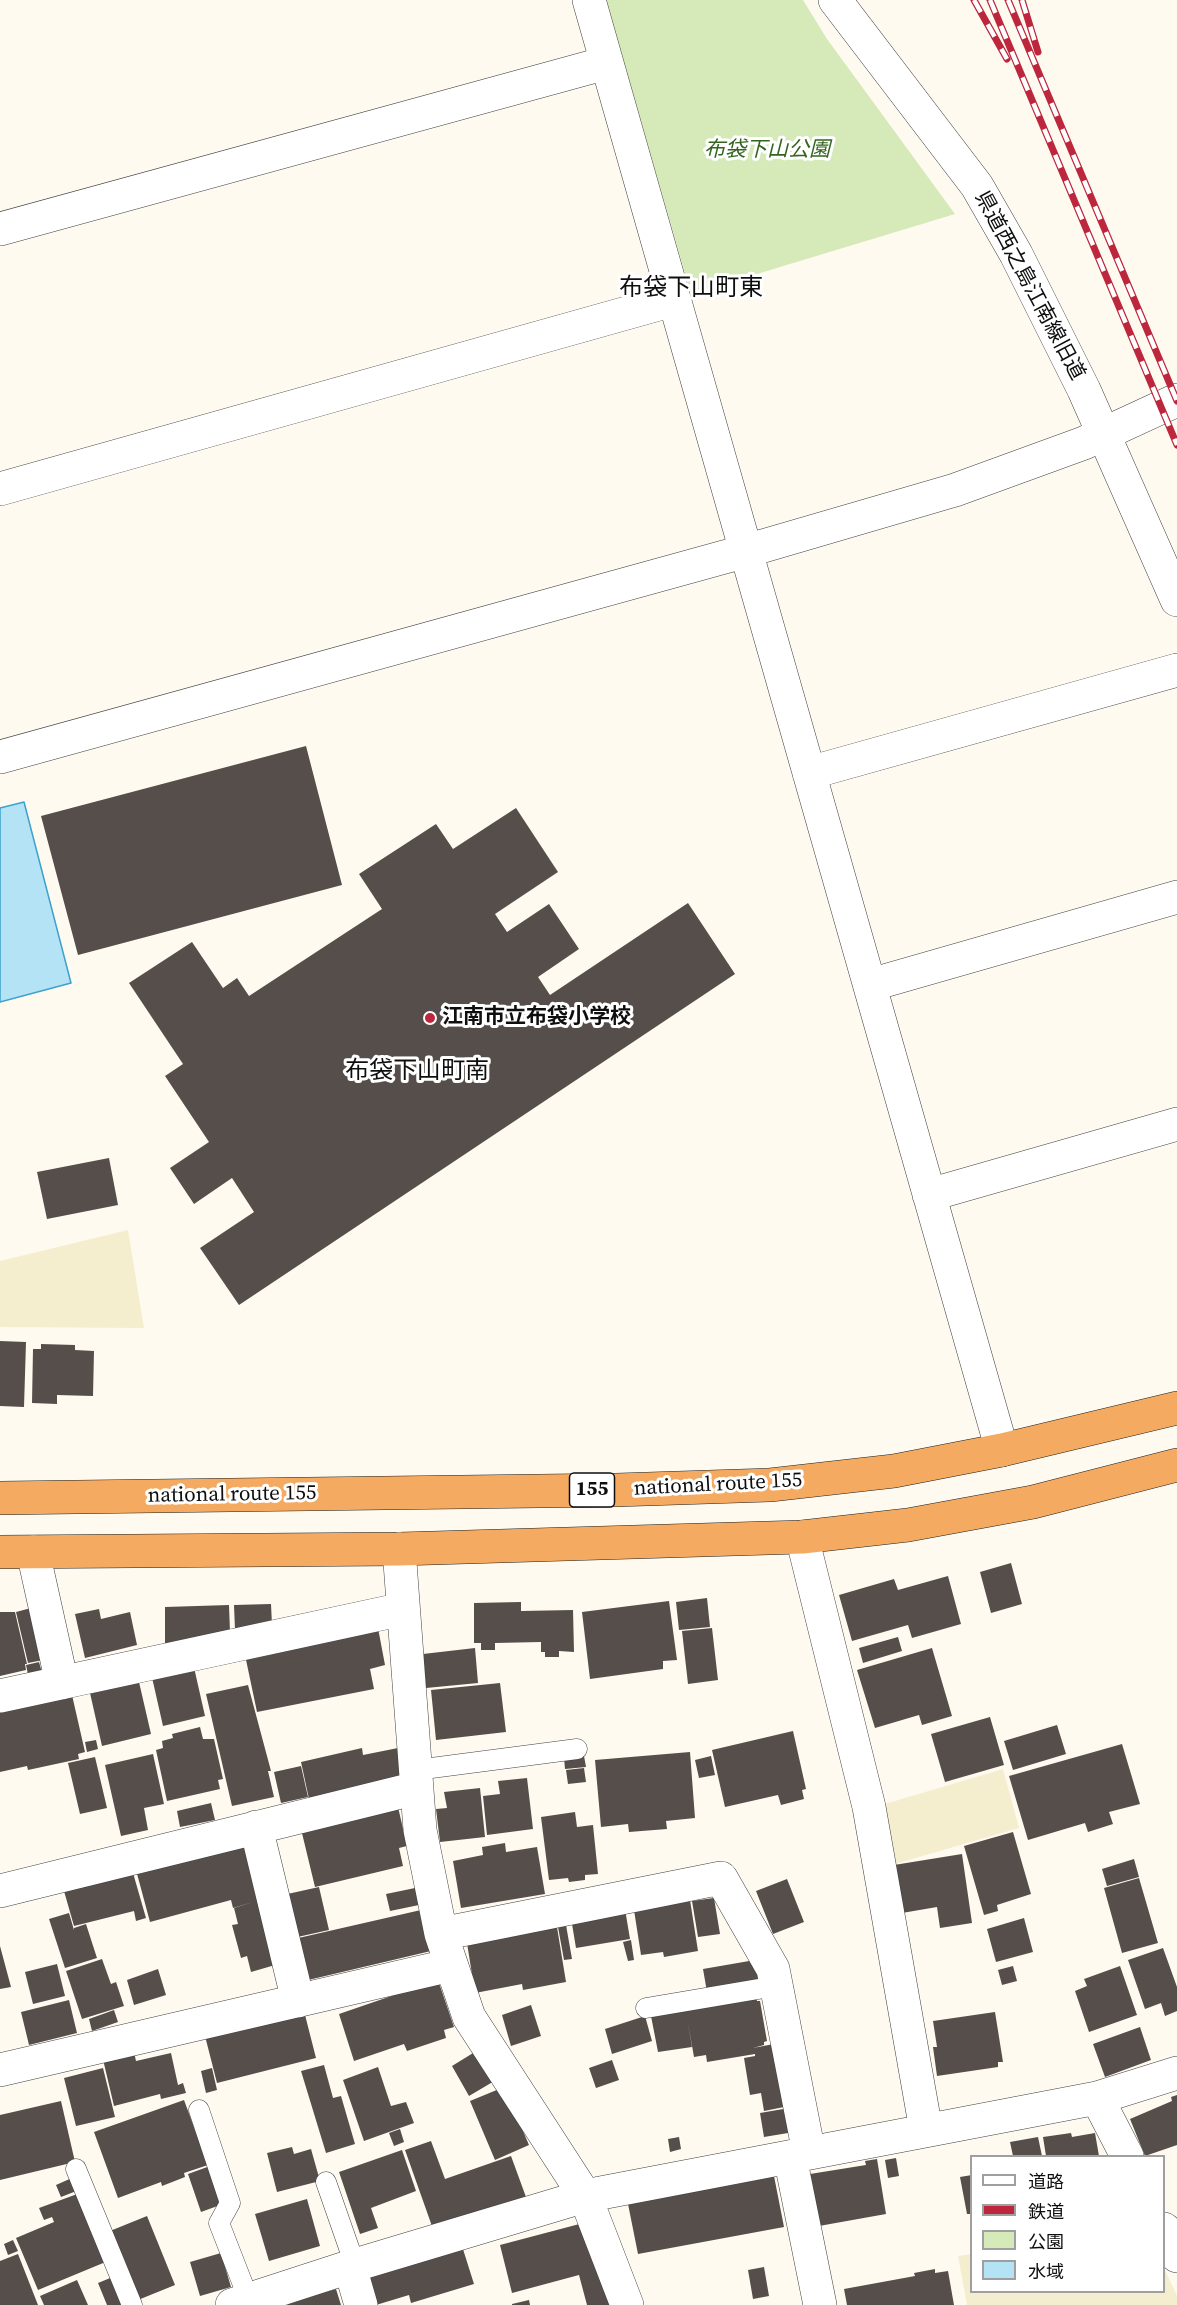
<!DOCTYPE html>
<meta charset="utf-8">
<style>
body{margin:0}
#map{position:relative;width:1177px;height:2305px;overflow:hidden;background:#fffaef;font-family:"Source Serif 4","Noto Sans JP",serif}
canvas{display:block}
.legend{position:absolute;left:970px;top:2155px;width:195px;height:138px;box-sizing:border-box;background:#fff;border:2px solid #9f9f9f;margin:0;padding:8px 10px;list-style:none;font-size:18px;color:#0e0e0e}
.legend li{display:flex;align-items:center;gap:12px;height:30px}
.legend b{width:30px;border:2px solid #9f9f9f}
</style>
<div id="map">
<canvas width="1177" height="2305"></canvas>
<ul class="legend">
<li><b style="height:8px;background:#fff"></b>道路</li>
<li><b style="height:8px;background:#bc273d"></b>鉄道</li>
<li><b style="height:16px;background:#d6e9b9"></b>公園</li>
<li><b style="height:16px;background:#b4e3f5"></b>水域</li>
</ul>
</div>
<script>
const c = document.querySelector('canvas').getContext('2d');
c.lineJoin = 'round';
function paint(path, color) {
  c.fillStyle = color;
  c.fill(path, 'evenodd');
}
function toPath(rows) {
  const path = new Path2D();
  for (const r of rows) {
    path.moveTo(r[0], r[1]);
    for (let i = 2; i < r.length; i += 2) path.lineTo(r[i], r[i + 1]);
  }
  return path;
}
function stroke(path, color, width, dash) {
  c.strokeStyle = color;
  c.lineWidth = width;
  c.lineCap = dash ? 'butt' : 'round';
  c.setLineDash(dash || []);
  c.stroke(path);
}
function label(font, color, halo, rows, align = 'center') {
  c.font = font + ' "Source Serif 4","Noto Sans JP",serif';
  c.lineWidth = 6;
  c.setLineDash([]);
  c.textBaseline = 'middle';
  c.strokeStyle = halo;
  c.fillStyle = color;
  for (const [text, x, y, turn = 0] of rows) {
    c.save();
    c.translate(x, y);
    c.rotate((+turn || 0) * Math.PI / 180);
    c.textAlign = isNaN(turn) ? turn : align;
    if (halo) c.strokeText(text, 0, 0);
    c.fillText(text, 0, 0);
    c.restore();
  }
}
const farmland = toPath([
 [128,1230,144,1328,0,1327,0,1261],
 [1003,1769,1019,1828,888,1866,878,1806],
 [971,2254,972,2292,1164,2292,1164,2268,1177,2296,1177,2305,967,2305,958,2256]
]);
const green = toPath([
 [606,0,803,0,827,39,955,214,691,294]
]);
const water = toPath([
 [24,802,71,983,0,1002,0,808,24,802]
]);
const building = toPath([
 [306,746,342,885,78,955,41,816],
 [516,808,558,872,495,914,507,932,549,904,579,949,538,977,550,995,688,903,735,974,239,1305,200,1248,254,1212,232,1178,194,1204,170,1168,209,1142,165,1076,183,1064,129,983,192,942,223,988,237,978,249,996,382,909,359,874,436,824,453,849],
 [109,1158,118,1205,47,1219,37,1172],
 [0,1341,26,1342,24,1407,0,1406],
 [41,1344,75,1345,75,1350,94,1351,93,1396,57,1395,57,1404,32,1403,33,1349,41,1349],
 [1011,1563,1022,1604,991,1613,980,1572],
 [948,1576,961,1624,912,1638,908,1625,852,1641,839,1595,894,1579,898,1590],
 [707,1598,710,1627,679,1630,676,1602],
 [669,1601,677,1660,663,1661,663,1669,590,1679,582,1612],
 [521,1602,521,1611,573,1610,574,1652,559,1651,559,1657,545,1657,545,1652,541,1652,541,1642,495,1643,495,1650,481,1650,481,1643,474,1643,474,1603],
 [271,1604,272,1625,235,1630,234,1605],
 [229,1605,230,1632,185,1643,165,1643,165,1607],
 [31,1608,43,1660,28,1663,16,1612],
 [99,1609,101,1619,130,1612,137,1645,85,1658,75,1614],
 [0,1612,15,1612,27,1664,25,1664,26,1670,0,1676],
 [378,1628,385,1665,370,1669,374,1689,257,1712,245,1655],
 [712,1628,718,1680,688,1684,682,1631],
 [898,1637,902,1651,863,1663,859,1648],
 [475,1648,478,1683,426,1688,423,1654],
 [932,1648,952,1716,922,1725,919,1715,875,1728,857,1670],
 [39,1662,43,1676,29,1679,26,1665],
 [193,1663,205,1716,163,1726,151,1673],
 [139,1682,151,1734,102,1746,90,1693],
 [500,1683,506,1732,436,1740,431,1690],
 [248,1685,271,1771,268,1771,274,1797,232,1806,206,1694],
 [72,1695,85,1752,78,1754,79,1759,28,1770,27,1766,0,1772,0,1712],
 [990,1717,1004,1765,945,1782,931,1734],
 [1057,1725,1066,1754,1013,1770,1004,1741],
 [200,1727,203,1739,214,1739,223,1779,218,1780,220,1789,167,1801,156,1750,163,1748,162,1741,173,1738,172,1734],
 [793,1731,806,1789,802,1790,804,1799,781,1805,778,1795,725,1807,712,1750],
 [96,1740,98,1749,87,1752,85,1742],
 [1122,1744,1140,1804,1109,1812,1113,1824,1088,1832,1085,1823,1028,1840,1009,1776],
 [362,1748,363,1755,398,1748,405,1776,309,1799,301,1762],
 [690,1752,695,1818,666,1821,667,1829,629,1832,628,1824,601,1827,595,1760],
 [153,1754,164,1804,144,1808,148,1830,121,1836,105,1765],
 [584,1756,586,1767,565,1769,564,1758],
 [711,1756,715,1775,699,1778,695,1760],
 [95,1757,107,1808,80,1814,68,1763],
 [301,1766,308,1797,281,1803,274,1772],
 [584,1768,586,1782,568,1784,566,1770],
 [527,1778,533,1829,487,1835,483,1796,500,1794,498,1781],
 [480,1788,485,1837,440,1842,436,1809,447,1808,444,1792],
 [211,1803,215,1820,180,1827,177,1811],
 [398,1807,407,1846,399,1848,403,1866,315,1887,301,1829],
 [575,1812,577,1827,593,1825,598,1874,585,1875,585,1880,569,1882,568,1878,549,1880,541,1817],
 [1013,1832,1031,1894,997,1905,998,1911,984,1915,964,1846],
 [249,1843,282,1963,251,1972,247,1956,241,1958,232,1925,238,1924,234,1908,253,1902,233,1908,231,1900,150,1922,136,1870],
 [505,1843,506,1852,537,1847,545,1894,461,1908,453,1861,483,1855,482,1847],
 [962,1854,972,1923,940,1928,937,1907,902,1913,894,1865],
 [1134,1859,1139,1877,1107,1886,1102,1869],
 [131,1866,146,1918,136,1921,134,1911,74,1926,62,1884],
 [1139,1878,1158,1943,1122,1953,1104,1888],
 [787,1879,804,1922,773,1934,756,1891],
 [319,1887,329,1930,293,1938,283,1895],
 [415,1888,419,1905,390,1911,386,1894],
 [714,1898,720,1934,698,1937,692,1901],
 [690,1900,698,1951,664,1957,663,1952,641,1955,634,1910],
 [625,1909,630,1939,576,1948,571,1918],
 [421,1910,431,1951,304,1981,294,1939],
 [69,1913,74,1930,74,1928,86,1924,97,1958,65,1968,49,1919],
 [1024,1918,1033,1952,996,1962,987,1929],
 [556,1921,566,1982,523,1990,522,1984,475,1993,466,1937],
 [566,1925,572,1959,564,1960,558,1927],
 [631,1940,634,1960,628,1961,623,1942],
 [0,1946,11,1987,0,1989],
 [1163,1948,1177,1987,1177,2011,1165,2016,1161,2003,1145,2009,1128,1960],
 [102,1959,111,1984,116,1982,124,2006,82,2019,66,1971],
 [755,1960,759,1983,707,1992,703,1969],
 [57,1964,65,1996,33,2004,25,1972],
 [1013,1966,1017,1981,1002,1985,998,1970],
 [1120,1966,1137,2015,1089,2032,1075,1991,1087,1986,1084,1979],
 [158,1969,166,1995,134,2005,127,1980],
 [438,1980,454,2027,444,2030,446,2038,407,2051,404,2044,354,2061,339,2014],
 [756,1997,757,2001,760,2001,767,2041,764,2042,764,2045,753,2048,779,2043,789,2106,764,2111,761,2093,750,2095,744,2058,755,2056,755,2054,707,2062,706,2055,694,2057,688,2023,692,2047,658,2052,651,2016],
 [69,2000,77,2033,29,2045,21,2012],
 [531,2005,541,2036,511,2046,502,2015],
 [114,2010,118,2022,92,2031,89,2019],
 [304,2011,316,2058,217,2083,205,2036],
 [995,2012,1003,2062,998,2062,998,2067,937,2076,933,2047,937,2047,933,2021],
 [645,2016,652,2041,612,2054,605,2029],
 [1140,2027,1151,2060,1105,2077,1093,2044],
 [132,2043,136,2061,171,2053,178,2085,183,2083,186,2093,161,2099,160,2094,114,2106,101,2051],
 [478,2050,496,2080,469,2096,452,2066],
 [612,2060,619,2080,596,2088,589,2068],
 [324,2065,333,2098,341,2096,355,2144,326,2153,301,2071],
 [378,2067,391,2106,406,2102,414,2123,364,2141,343,2080],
 [103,2068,115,2117,76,2126,64,2078],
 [212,2068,217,2090,206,2093,201,2071],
 [504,2087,529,2145,495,2160,470,2101],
 [1177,2095,1177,2145,1145,2156,1130,2119,1172,2101,1171,2097],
 [184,2100,208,2165,184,2173,185,2177,162,2186,161,2182,118,2198,94,2132],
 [61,2101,75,2162,0,2180,0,2115],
 [789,2108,794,2132,764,2137,760,2113],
 [400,2129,404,2142,394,2146,389,2133],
 [1071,2133,1072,2137,1095,2133,1099,2156,1046,2156,1043,2137],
 [679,2137,681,2149,670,2152,668,2139],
 [1038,2137,1042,2156,1013,2156,1010,2142],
 [431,2141,445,2179,511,2156,526,2197,433,2229,405,2150],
 [292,2147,294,2154,311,2149,320,2181,277,2192,267,2153],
 [402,2150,416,2191,371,2208,378,2228,360,2234,339,2172],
 [896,2158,899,2176,888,2178,885,2160],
 [877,2159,886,2214,819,2226,810,2174,866,2165,865,2161],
 [210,2166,223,2204,201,2212,188,2174],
 [972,2175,972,2214,967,2214,960,2177],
 [774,2176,784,2227,638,2254,628,2204],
 [74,2177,79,2190,61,2197,56,2185],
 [80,2193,108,2261,38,2290,16,2238,54,2222,52,2217,44,2220,39,2208],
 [307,2199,320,2246,269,2261,255,2214],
 [147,2216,175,2285,138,2300,110,2231],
 [587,2222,614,2305,587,2305,579,2275,512,2293,500,2245],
 [13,2240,18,2251,8,2255,4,2244],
 [462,2246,474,2284,411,2303,409,2295,376,2305,359,2278],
 [221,2253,231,2287,200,2296,190,2262],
 [18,2254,38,2305,0,2305,0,2261],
 [764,2267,769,2296,753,2299,748,2270],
 [935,2269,935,2273,948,2271,954,2305,847,2305,844,2289,915,2276,914,2273],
 [115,2276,127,2305,107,2305,98,2283],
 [77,2280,88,2305,44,2305,40,2296],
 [336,2289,341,2305,288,2305,287,2303],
 [529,2300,530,2305,512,2305,512,2304]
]);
const service = toPath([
 [416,1770,577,1749],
 [646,2008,776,1986],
 [199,2110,230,2203,219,2223,249,2300],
 [76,2169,132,2305],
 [326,2182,355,2265]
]);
const minor = toPath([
 [589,0,1002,1450],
 [0,229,606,63],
 [0,489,673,300],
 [0,757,746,551,955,490,1084,443,1177,400],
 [809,773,1177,670],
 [870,985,1177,897],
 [929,1195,1177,1124],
 [802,1537,869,1807,926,2130],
 [399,1549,420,1830,441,1934,469,2017,585,2196,627,2305],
 [33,1552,62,1683],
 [0,1696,403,1609],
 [256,1827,298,2001],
 [0,1891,417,1788],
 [441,1934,721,1878,773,1969,809,2153],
 [0,2070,451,1965],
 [1097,2098,1127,2156],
 [790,2157,820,2305],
 [1164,2229,1177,2256],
 [350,2267,361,2305],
 [232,2305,355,2265,585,2196,1097,2098,1177,2073]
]);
const tertiary = toPath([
 [835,0,977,186,1016,254,1084,390,1177,600]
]);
const trunk = toPath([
 [0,1498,616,1490,770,1485,894,1471,1002,1450,1177,1408],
 [0,1552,399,1549,802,1537,908,1525,1033,1502,1177,1465]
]);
const rail = toPath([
 [974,0,1007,59],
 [990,0,1177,445],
 [1008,0,1177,401],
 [1022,0,1038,52]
]);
const markers = [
 [430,1018,6,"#bc273d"]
];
const shields = [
 [592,1490,45]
];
const shieldNames = [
 ["155",592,1490]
];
const parkNames = [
 ["布袋下山公園",767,151]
];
const streetNames = [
 ["県道西之島江南線旧道",1029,286,62],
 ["national route 155",718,1485,-3],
 ["national route 155",232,1495,-1]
];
const poiNames = [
 ["江南市立布袋小学校",442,1018]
];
const quarterNames = [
 ["布袋下山町東",691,289],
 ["布袋下山町南",417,1072]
];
paint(farmland, '#f4eecf');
paint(green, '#d6e9b9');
paint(water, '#b4e3f5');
stroke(water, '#3ca1cc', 1.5);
paint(building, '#564e4a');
stroke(service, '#414141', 21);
stroke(minor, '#414141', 34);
stroke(tertiary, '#414141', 34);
stroke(trunk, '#1f1f1f', 34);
stroke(service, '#fff', 20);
stroke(minor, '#fff', 33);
stroke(tertiary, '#fff', 33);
stroke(trunk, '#f4aa60', 33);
stroke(rail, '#bc273d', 7);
stroke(rail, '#fff', 4.5, [14]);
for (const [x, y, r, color] of markers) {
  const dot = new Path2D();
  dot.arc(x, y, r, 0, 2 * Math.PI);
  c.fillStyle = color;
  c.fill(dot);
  stroke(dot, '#fff', 2);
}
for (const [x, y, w] of shields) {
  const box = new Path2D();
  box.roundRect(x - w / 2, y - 17, w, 34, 4.5);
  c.fillStyle = '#fff';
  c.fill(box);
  stroke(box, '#0e0e0e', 1.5);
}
label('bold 20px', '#0e0e0e', null, shieldNames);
label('italic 21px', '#34651f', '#fff', parkNames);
label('21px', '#0e0e0e', '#fff', streetNames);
label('bold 21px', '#0e0e0e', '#fff', poiNames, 'left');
label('24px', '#0e0e0e', '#fff', quarterNames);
</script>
